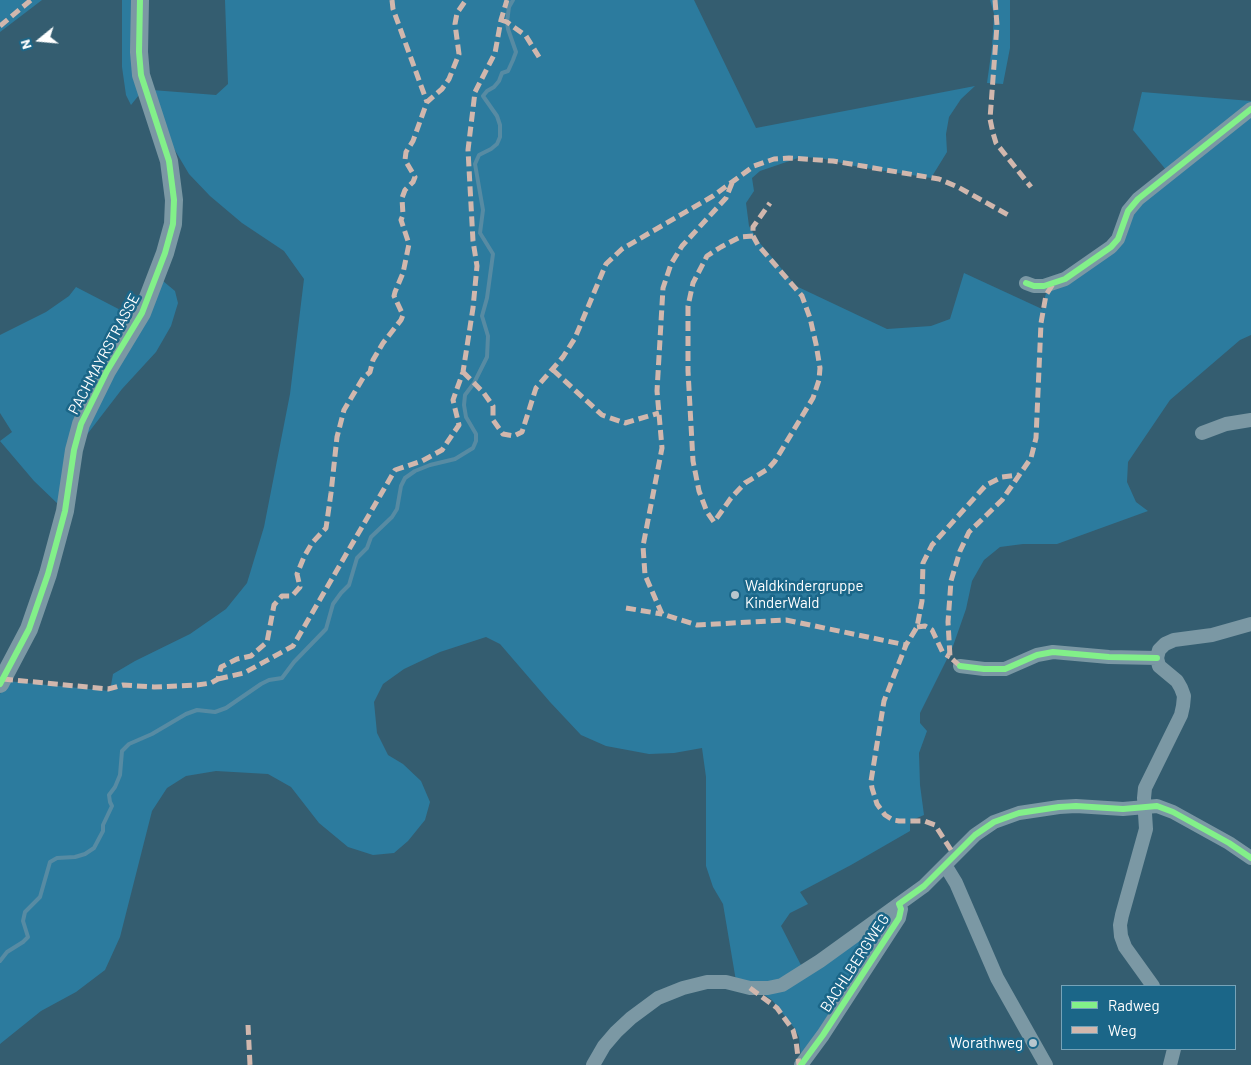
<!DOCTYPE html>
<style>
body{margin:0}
#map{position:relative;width:1251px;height:1065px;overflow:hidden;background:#345d70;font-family:Barlow,sans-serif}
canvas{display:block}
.legend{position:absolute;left:1061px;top:985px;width:175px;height:65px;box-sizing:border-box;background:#1b6688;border:1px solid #76a3b8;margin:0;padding:6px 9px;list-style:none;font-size:15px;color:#fff}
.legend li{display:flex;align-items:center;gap:10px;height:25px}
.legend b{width:25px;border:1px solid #76a3b8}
.north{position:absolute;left:15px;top:15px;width:50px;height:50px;-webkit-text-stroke:4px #1b6688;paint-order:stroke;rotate:253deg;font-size:14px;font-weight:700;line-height:20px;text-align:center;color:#fff}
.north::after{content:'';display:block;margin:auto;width:18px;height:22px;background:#fff;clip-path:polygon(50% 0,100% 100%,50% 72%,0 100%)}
</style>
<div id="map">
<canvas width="1251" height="1065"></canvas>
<ul class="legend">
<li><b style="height:6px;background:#82f089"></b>Radweg</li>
<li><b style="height:6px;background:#d1b7ad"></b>Weg</li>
</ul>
<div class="north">N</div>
</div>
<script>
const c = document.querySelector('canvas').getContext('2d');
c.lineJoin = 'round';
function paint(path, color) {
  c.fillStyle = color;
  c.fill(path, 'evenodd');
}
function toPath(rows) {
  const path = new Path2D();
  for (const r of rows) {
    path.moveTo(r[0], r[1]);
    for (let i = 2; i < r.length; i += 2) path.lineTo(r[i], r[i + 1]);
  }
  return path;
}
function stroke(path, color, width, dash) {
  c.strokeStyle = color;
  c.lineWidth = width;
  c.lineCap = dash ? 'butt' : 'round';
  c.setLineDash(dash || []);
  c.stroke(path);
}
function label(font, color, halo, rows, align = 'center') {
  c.font = font + ' Barlow,sans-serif';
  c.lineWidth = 5;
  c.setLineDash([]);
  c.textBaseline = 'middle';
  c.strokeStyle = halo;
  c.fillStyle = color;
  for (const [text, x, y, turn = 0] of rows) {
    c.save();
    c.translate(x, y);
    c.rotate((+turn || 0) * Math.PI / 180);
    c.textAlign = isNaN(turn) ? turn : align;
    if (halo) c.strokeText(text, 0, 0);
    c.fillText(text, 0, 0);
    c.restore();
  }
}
const green = toPath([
 [0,0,42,0,0,32],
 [122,0,133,0,139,95,131,105,126,95,122,67],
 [225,0,694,0,756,128,975,86,961,99,949,117,946,134,947,152,931,178,859,167,820,158,801,157,760,171,752,178,754,191,746,203,749,226,759,242,796,286,887,329,931,326,950,319,964,273,1042,309,1049,281,1115,239,1167,171,1133,130,1142,92,1251,101,1251,335,1240,340,1170,400,1128,462,1127,482,1136,502,1148,511,1057,544,1023,544,1000,547,984,560,972,581,966,609,952,649,920,713,920,723,927,731,919,753,920,785,924,815,910,821,910,831,851,865,800,892,808,904,790,913,781,926,803,969,777,984,736,981,723,904,713,887,706,866,706,777,702,748,674,753,649,754,606,746,581,735,550,702,500,644,486,637,440,652,404,669,383,684,374,702,377,733,388,755,403,764,421,781,430,802,425,820,408,841,394,853,373,855,348,847,319,823,291,787,268,774,216,771,186,776,167,788,152,811,120,937,105,970,76,992,41,1011,0,1044,0,694,7,681,110,691,113,674,135,661,190,634,226,609,247,583,264,527,290,394,304,279,284,251,242,223,210,196,189,174,173,147,152,90,216,95,228,84],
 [990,0,1010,0,1010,48,1003,84,987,83,992,47,994,14],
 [163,281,175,291,178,303,171,326,156,352,122,389,82,441,98,405],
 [76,287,134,317,113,349,59,505,34,481,0,441,12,432,0,413,0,335,46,312,69,296],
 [897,912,893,920,801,1056,799,1037,795,1029,772,1000,757,990,769,991]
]);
const stream = toPath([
 [0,961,7,952,23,942,28,937,23,921,25,912,40,897,50,862,57,858,75,857,85,854,94,848,103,831,103,825,112,806,110,802,109,795,115,787,120,775,122,751,129,744,152,734,186,714,197,710,215,712,226,708,261,684,269,680,282,678,294,662,326,629,333,604,341,593,349,585,357,558,367,548,371,537,392,517,397,509,401,486,405,478,415,471,430,465,455,459,473,448,476,441,476,434,466,417,464,405,465,395,474,383,487,357,488,336,482,316,487,298,493,254,480,233,483,210,475,164,479,155,491,149,497,144,500,137,500,125,497,116,483,96,487,91,494,87,499,81,502,73,508,71,513,60,516,52,508,29,507,22,509,7,513,0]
]);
const minor = toPath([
 [1026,283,1034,286,1044,286,1065,279,1111,247,1118,239,1128,211,1138,199,1251,109],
 [1202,433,1226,424,1251,420],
 [960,666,984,669,1005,669,1037,655,1053,652,1109,657,1157,658],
 [945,865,956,883,997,978,1046,1065],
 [1153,986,1125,947,1121,936,1120,925,1122,915,1146,829,1144,798,1145,788,1181,715,1183,706,1184,696,1181,688,1177,681,1159,666,1157,658,1159,650,1165,644,1174,640,1212,635,1251,624],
 [593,1065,604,1046,616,1032,631,1018,658,998,683,988,707,982,726,982,750,988,768,988,782,985,820,961,899,904],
 [801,1065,823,1035,899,918,901,909,899,904,924,886,975,835,994,822,1019,813,1059,807,1076,806,1123,809,1157,806,1173,812,1229,843,1251,858],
 [1170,1065,1174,1049]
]);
const tertiary = toPath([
 [0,684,29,629,48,574,65,511,74,450,81,424,107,371,142,313,165,253,173,224,174,200,169,161,141,75,139,52,140,0]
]);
const quiet = toPath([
 [392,0,393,9,427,102],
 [995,0,997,25,990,119,993,133,996,143,1031,187],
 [501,20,507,22,526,36,539,57],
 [0,26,31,0],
 [732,183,726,198,682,246,671,264,663,288,657,391,662,448,643,546,645,575,662,614,697,625,786,620,906,645],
 [753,236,740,237,721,247,707,256,693,283,688,306,688,371,693,461,699,491,707,512,714,522,731,498,745,483,768,469,775,461,813,398,819,380,820,368,816,344,810,318,802,296,758,245,753,236,753,227,770,203],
 [553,370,602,415,625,423,659,413],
 [463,372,483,392,493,406,493,420,503,434,514,436,522,432,536,388,563,357,575,338,606,264,622,249,713,196,754,166,774,159,789,158,833,161,939,179,958,187,1010,216],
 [626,608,662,614],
 [917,627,925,626,932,630,943,653,950,657],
 [960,666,950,657,948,622,951,581,960,551,969,532,1002,500,1031,458,1036,438,1041,323,1046,295,1053,284],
 [3,679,108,689,123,685,154,687,197,685,211,683,218,679,221,667,237,659,251,656,267,642,274,605,282,596,292,596,300,587,297,574,304,557,312,543,326,528,331,493,337,437,344,410,363,378,370,372,373,360,383,343,401,320,403,315,394,296,395,292,403,273,409,244,401,220,403,215,402,198,405,190,413,182,415,177,405,160,406,152,413,141,427,102,442,89,449,79,459,54,455,24,457,13,466,0],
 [218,679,244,673,293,646,395,470,422,461,442,450,459,425,453,400,463,372,473,308,477,266,473,241,468,150,475,92,495,53,501,20,507,0],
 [951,850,935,825,924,821,899,821,893,820,885,815,877,804,872,788,871,781,884,701,906,645,917,627,922,601,923,563,932,545,986,485,1002,477,1018,475],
 [750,988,777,1008,793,1030,796,1041,799,1065],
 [248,1025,250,1065]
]);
const cycleway = toPath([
 [1026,283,1034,286,1044,286,1065,279,1111,247,1118,239,1128,211,1138,199,1251,109],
 [960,666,984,669,1005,669,1037,655,1053,652,1109,657,1157,658],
 [0,684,29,629,48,574,65,511,74,450,81,424,107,371,142,313,165,253,173,224,174,200,169,161,141,75,139,52,140,0],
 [801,1065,823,1035,899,918,901,909,899,904,924,886,975,835,994,822,1019,813,1059,807,1076,806,1123,809,1157,806,1173,812,1229,843,1251,858]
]);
const markers = [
 [735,595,5,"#b8c6cd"],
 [1033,1043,5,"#b8c6cd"]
];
const streetNames = [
 ["PACHMAYRSTRASSE",104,354,-62],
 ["BACHLBERGWEG",855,963,-57]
];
const poiNames = [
 ["Waldkindergruppe",745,586],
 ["KinderWald",745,603],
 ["Worathweg",1023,1043,"right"]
];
paint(green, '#2c7b9e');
stroke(stream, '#578ba3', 4);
stroke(minor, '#7b98a4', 14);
stroke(tertiary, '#7b98a4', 18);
stroke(quiet, '#d1b7ad', 5, [10, 5]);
stroke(cycleway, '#82f089', 6);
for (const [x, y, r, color] of markers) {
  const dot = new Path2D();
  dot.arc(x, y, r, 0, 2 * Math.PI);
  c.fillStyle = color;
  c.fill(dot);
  stroke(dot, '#1b6688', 2);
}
label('15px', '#fff', '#1b6688', streetNames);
label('15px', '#fff', '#1b6688', poiNames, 'left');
</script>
